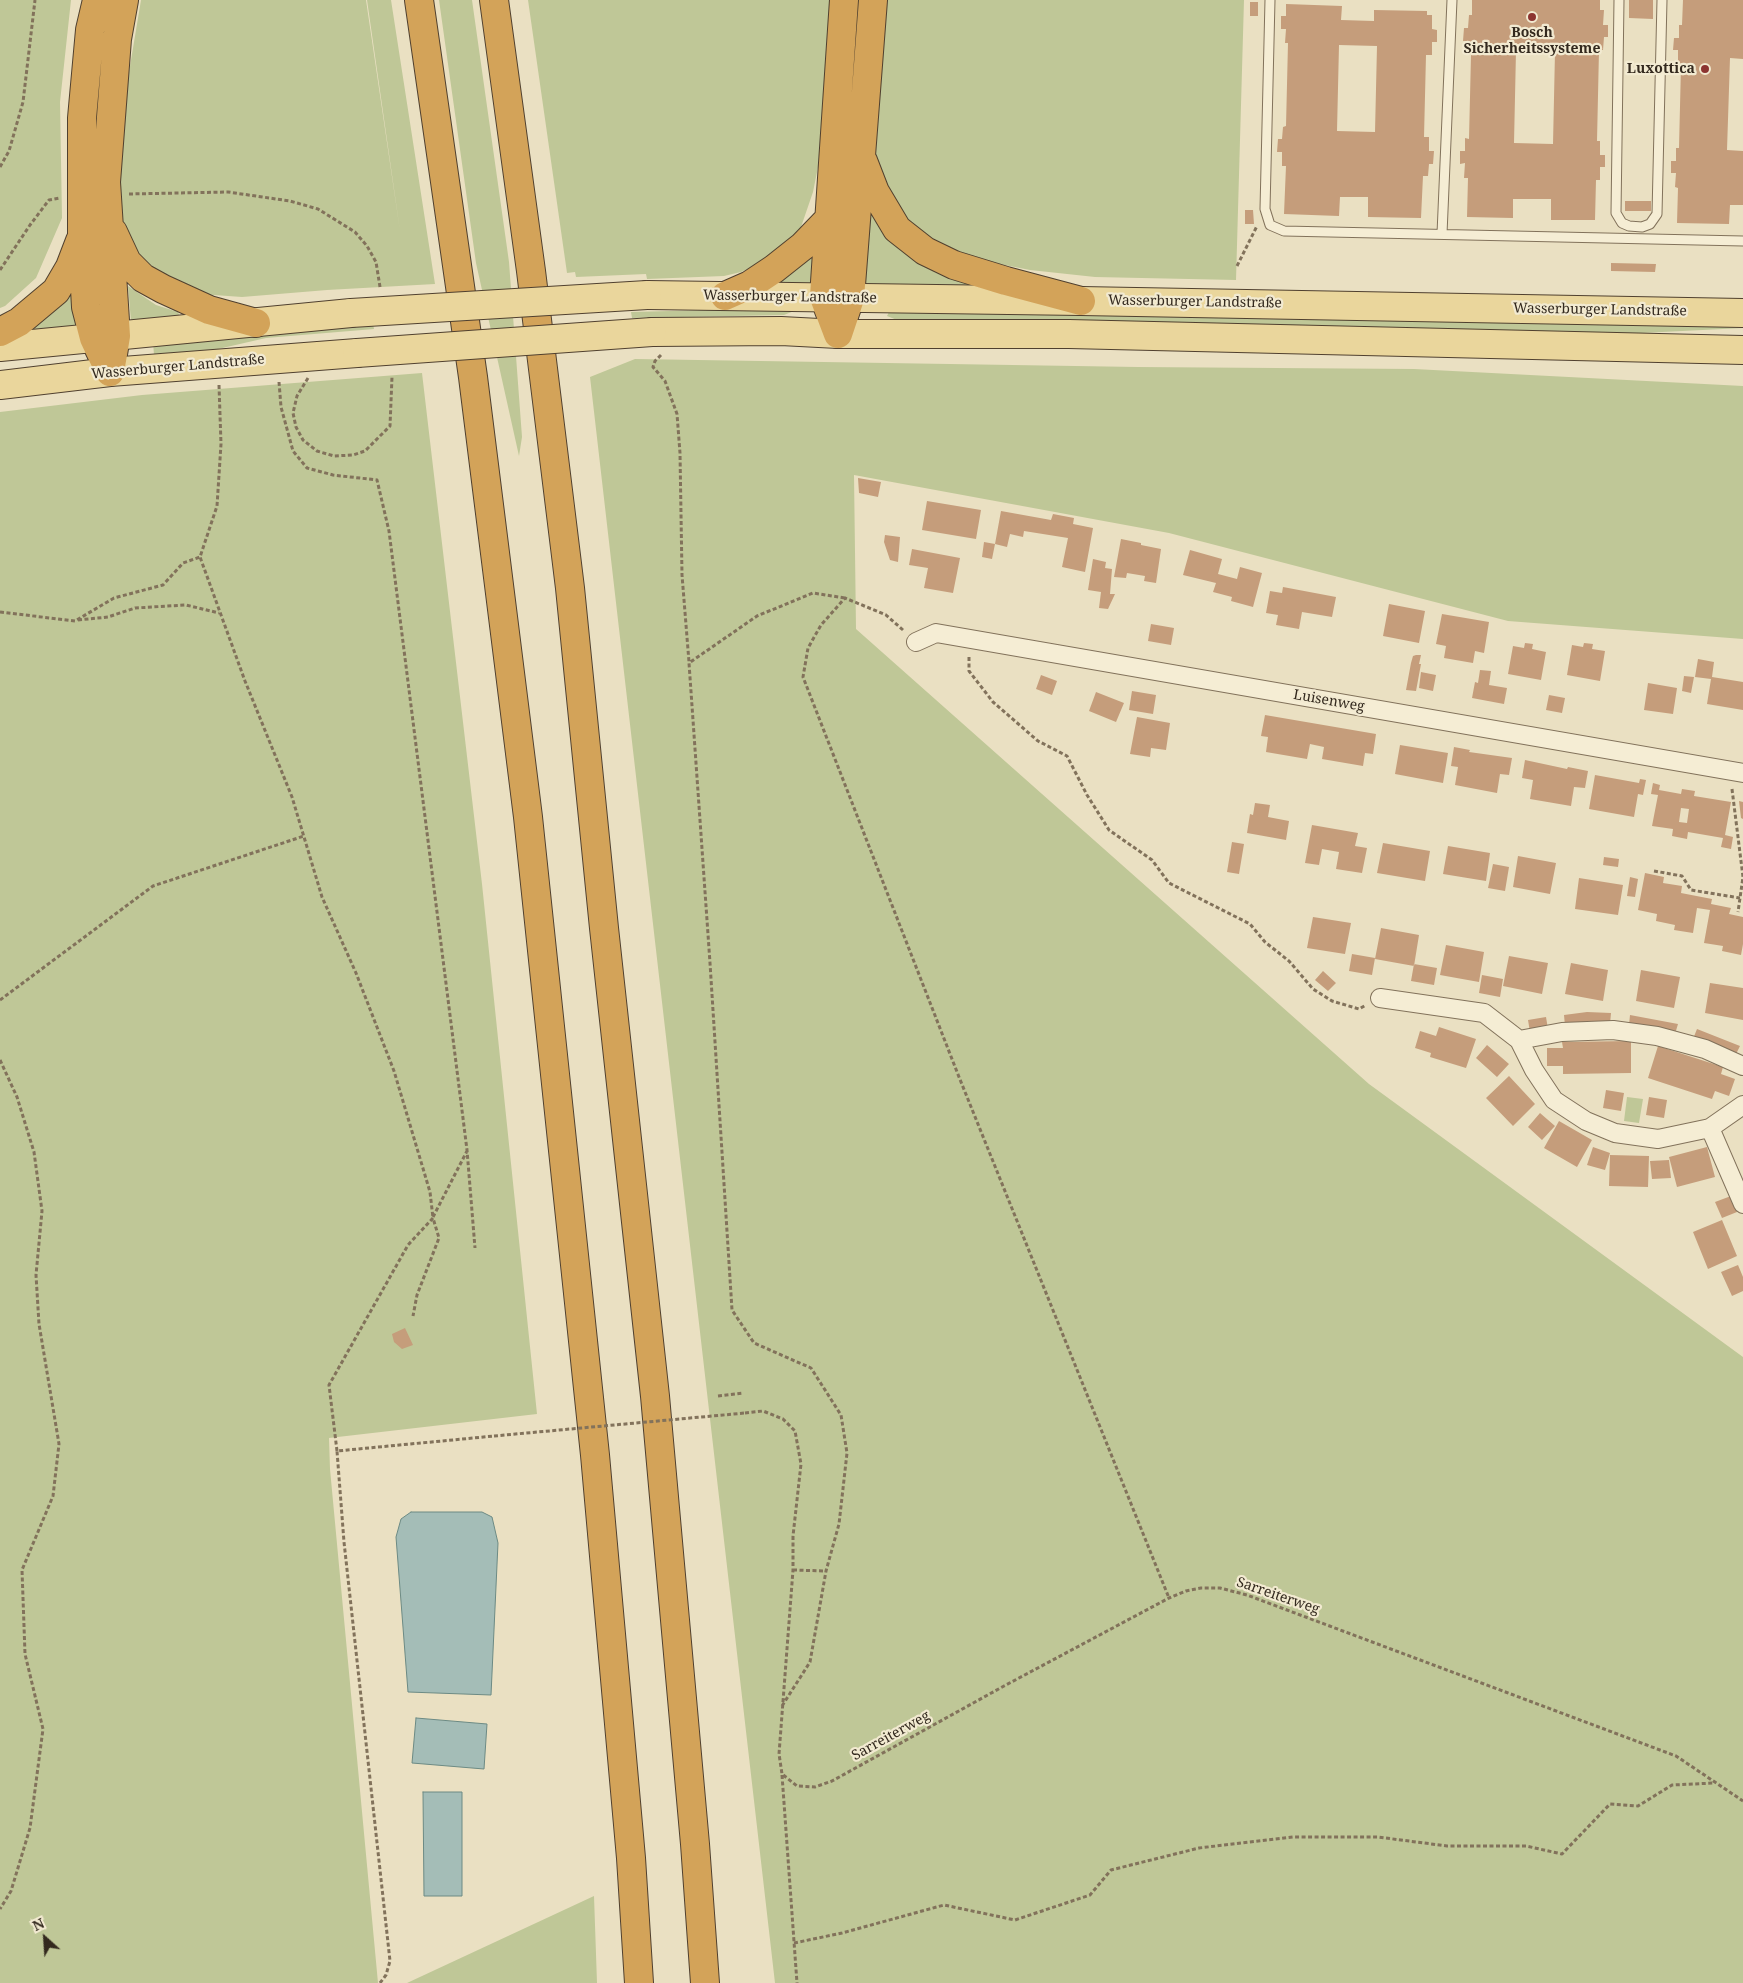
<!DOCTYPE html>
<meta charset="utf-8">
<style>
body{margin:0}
#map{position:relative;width:1743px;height:1983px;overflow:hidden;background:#eae0c2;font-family:"Noto Serif",serif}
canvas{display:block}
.north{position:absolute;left:20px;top:1913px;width:50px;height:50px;-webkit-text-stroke:4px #f2ead1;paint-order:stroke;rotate:334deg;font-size:14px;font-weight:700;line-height:20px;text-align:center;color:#33291e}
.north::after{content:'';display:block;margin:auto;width:18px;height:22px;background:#33291e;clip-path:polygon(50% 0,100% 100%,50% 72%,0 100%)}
</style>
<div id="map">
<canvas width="1743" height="1983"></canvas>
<div class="north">N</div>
</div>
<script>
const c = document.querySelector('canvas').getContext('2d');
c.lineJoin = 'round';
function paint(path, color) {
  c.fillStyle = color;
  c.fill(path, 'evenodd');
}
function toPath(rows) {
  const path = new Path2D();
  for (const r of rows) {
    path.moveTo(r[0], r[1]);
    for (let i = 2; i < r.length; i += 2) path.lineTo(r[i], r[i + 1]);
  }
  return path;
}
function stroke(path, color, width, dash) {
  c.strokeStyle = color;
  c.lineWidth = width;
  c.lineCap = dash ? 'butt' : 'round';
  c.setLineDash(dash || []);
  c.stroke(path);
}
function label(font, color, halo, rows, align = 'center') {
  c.font = font + ' "Noto Serif",serif';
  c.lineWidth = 4.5;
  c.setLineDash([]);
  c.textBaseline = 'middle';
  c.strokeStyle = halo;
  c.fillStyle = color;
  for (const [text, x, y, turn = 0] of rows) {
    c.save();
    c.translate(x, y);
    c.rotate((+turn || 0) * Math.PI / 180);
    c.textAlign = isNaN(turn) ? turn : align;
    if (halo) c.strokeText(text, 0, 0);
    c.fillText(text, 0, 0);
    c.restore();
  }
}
const green = toPath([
 [0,0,71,0,60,102,62,218,36,278,5,306,0,308],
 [141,0,366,0,400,231,367,0,391,0,435,284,327,290,242,297,200,294,149,272,122,227,120,174,122,114],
 [439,0,472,0,509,262,522,437,519,456,476,263],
 [528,0,834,0,821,152,813,192,801,227,784,247,766,260,741,272,724,276,647,279,646,274,576,277,575,272,567,273],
 [881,0,1244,0,1236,280,1095,277,1030,270,964,257,929,239,912,227,875,166,873,125],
 [866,200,979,287,861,286],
 [817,247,813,287,761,288],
 [73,278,77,327,17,333,38,324,51,314,66,293],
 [128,286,156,305,178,312,180,317,131,321],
 [785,308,794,311,784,315,632,318,631,312],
 [890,310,1743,325,1743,328,1601,335,897,320,887,316],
 [373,324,374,329,266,338,218,349,154,355,153,342],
 [635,359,1138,367,1414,369,1743,386,1743,639,1508,621,1169,533,854,475,856,629,1369,1084,1743,1357,1743,1983,775,1983,590,377],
 [422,373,482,884,537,1414,329,1438,330,1469,378,1983,0,1983,0,412,142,395],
 [1627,1097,1643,1099,1639,1123,1624,1121],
 [594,1896,597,1983,407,1983]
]);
const water = toPath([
 [411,1512,482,1512,492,1517,498,1543,491,1695,408,1692,396,1537,401,1519,411,1512],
 [416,1718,487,1724,484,1769,412,1763,416,1718],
 [423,1792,462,1792,462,1896,424,1896,423,1792]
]);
const building = toPath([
 [1472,0,1600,0,1600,10,1604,10,1603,25,1608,25,1608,37,1604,37,1603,50,1599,50,1597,141,1600,141,1600,155,1605,155,1605,167,1600,167,1600,180,1596,180,1595,220,1551,220,1551,199,1513,199,1513,218,1467,217,1468,178,1464,178,1465,163,1460,164,1460,151,1465,151,1465,138,1469,139,1471,55,1468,55,1468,41,1463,41,1464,28,1468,28,1469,15,1472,15],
 [1516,51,1555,52,1553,144,1514,143],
 [1629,0,1653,0,1653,19,1629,18],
 [1683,0,1743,0,1743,59,1730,58,1727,150,1743,151,1743,205,1730,205,1729,224,1677,223,1678,188,1675,187,1676,173,1671,173,1671,161,1676,161,1676,148,1679,148,1681,65,1678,65,1678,50,1673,50,1674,38,1679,38,1679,25,1682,25],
 [1250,2,1258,2,1258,16,1250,16],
 [1286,4,1342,6,1341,20,1374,21,1374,10,1427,11,1427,15,1432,15,1432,29,1437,30,1437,42,1432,42,1432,55,1426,55,1424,137,1429,137,1429,151,1434,151,1433,164,1429,164,1428,176,1423,176,1421,218,1368,217,1368,197,1340,197,1339,216,1284,214,1286,166,1282,166,1282,152,1277,152,1278,139,1282,139,1283,127,1286,126,1288,43,1285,43,1286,29,1281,29,1281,16,1286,16],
 [1339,45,1377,46,1375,132,1337,131],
 [1625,201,1651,201,1651,211,1625,211],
 [1245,210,1253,210,1254,224,1245,224],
 [1611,263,1656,264,1655,272,1611,271],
 [858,478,881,482,878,497,859,493],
 [927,501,981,510,976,539,922,530],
 [1001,511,1051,520,1053,514,1074,518,1073,524,1093,528,1085,572,1062,567,1068,538,1024,531,1023,537,1010,534,1007,547,995,544,992,559,982,557,984,542,995,544],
 [885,535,900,537,898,562,890,560,884,542],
 [1121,539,1141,543,1141,545,1161,549,1156,583,1144,581,1145,576,1127,573,1126,578,1114,577],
 [912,549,960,558,953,593,924,588,928,568,909,565],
 [1190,550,1222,559,1218,574,1237,579,1240,567,1262,573,1253,607,1231,601,1232,597,1213,592,1216,583,1183,575],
 [1093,559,1106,562,1105,568,1112,569,1110,594,1115,594,1108,609,1099,608,1101,592,1088,590],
 [1283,587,1336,597,1332,617,1302,612,1299,629,1276,625,1278,615,1266,613,1270,591,1282,593],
 [1389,604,1425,611,1419,643,1383,636],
 [1442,614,1489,622,1484,653,1475,651,1473,663,1444,658,1446,646,1436,644],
 [1151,624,1174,628,1171,645,1148,641],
 [1525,643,1533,644,1532,649,1546,652,1541,680,1508,674,1513,646,1524,648],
 [1584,643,1593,644,1592,649,1605,651,1600,681,1567,675,1572,645,1583,647],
 [1416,655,1421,655,1419,664,1421,664,1416,691,1406,690,1411,663,1413,656],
 [1698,659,1714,662,1712,677,1743,682,1743,710,1707,704,1711,679,1695,677],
 [1480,670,1491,671,1489,685,1507,688,1504,704,1472,698,1475,682,1478,683],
 [1421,672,1436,675,1433,691,1419,688],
 [1041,675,1057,681,1052,695,1036,689],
 [1684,676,1694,677,1691,693,1682,691],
 [1648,683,1677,688,1673,714,1644,710],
 [1132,691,1156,695,1153,714,1129,710],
 [1096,692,1124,703,1116,722,1089,711],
 [1549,695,1565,698,1562,713,1546,710],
 [1265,715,1376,734,1373,754,1365,753,1363,766,1322,759,1324,747,1310,744,1307,759,1266,752,1268,737,1261,736],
 [1137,717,1170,723,1166,750,1151,748,1150,757,1130,754],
 [1400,745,1448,753,1443,783,1395,774],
 [1454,747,1470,750,1469,752,1512,758,1509,775,1500,774,1497,793,1455,785,1458,767,1451,766],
 [1525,760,1567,769,1568,767,1588,771,1585,788,1574,787,1571,806,1530,799,1533,780,1522,778],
 [1595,775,1639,783,1640,779,1646,780,1643,795,1638,794,1634,817,1589,809],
 [1653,783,1660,785,1659,790,1681,794,1682,789,1695,791,1694,796,1731,802,1725,835,1733,837,1731,849,1721,847,1723,838,1688,832,1687,839,1672,836,1673,829,1652,826,1658,795,1651,794],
 [1681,808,1689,809,1687,823,1679,822],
 [1739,801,1743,802,1743,819,1741,818],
 [1255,803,1270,805,1268,817,1289,821,1286,840,1247,833,1250,814,1253,815],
 [1312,825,1358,833,1355,846,1367,848,1362,873,1336,869,1339,852,1322,849,1319,865,1305,863],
 [1232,842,1244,844,1239,874,1227,872],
 [1383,843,1430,851,1425,881,1377,873],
 [1448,846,1490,853,1486,881,1443,874],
 [1518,856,1556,863,1550,894,1513,887],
 [1604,857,1619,859,1618,867,1603,865],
 [1493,864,1509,867,1505,891,1488,888],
 [1645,873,1664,877,1663,883,1682,886,1681,893,1712,899,1711,904,1731,908,1729,914,1743,917,1743,944,1741,955,1722,951,1723,946,1704,943,1710,910,1697,908,1693,933,1674,930,1675,925,1656,921,1657,914,1638,910],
 [1630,877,1638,879,1635,897,1627,896],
 [1579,878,1623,885,1618,915,1575,909],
 [1313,917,1351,923,1345,954,1307,948],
 [1381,928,1419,935,1414,966,1375,959],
 [1446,945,1484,952,1479,982,1440,975],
 [1352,954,1375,958,1372,975,1349,971],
 [1509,956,1548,963,1542,994,1503,986],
 [1571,963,1608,970,1603,1001,1565,994],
 [1414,964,1437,968,1434,985,1411,981],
 [1641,970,1680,977,1674,1008,1636,1001],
 [1323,971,1336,983,1328,991,1315,980],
 [1482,975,1503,979,1500,997,1479,993],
 [1710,983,1743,988,1743,1020,1705,1013],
 [1587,1012,1611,1013,1610,1024,1565,1026,1564,1015],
 [1630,1015,1678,1024,1675,1034,1629,1025],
 [1546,1017,1548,1029,1530,1032,1528,1020],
 [1439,1027,1476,1039,1466,1068,1430,1057,1431,1053,1415,1048,1420,1031,1436,1036],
 [1697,1029,1740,1046,1735,1056,1693,1039],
 [1631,1041,1631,1073,1563,1074,1563,1066,1547,1066,1547,1048,1563,1048,1562,1042],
 [1487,1045,1509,1064,1497,1077,1476,1058],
 [1658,1046,1723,1067,1721,1074,1735,1079,1729,1096,1715,1091,1712,1099,1648,1078],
 [1509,1076,1535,1104,1513,1126,1486,1098],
 [1606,1090,1624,1093,1621,1111,1603,1108],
 [1649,1097,1667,1100,1664,1118,1646,1115],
 [1540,1113,1555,1126,1542,1140,1528,1127],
 [1559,1121,1592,1140,1577,1167,1544,1148],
 [1593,1147,1610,1153,1605,1170,1587,1165],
 [1707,1147,1715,1177,1677,1187,1669,1157],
 [1610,1155,1649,1156,1648,1187,1609,1186],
 [1669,1160,1671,1178,1652,1179,1650,1161],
 [1731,1196,1737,1212,1722,1218,1715,1202],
 [1722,1220,1737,1256,1708,1269,1693,1232],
 [1738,1265,1743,1277,1743,1291,1732,1296,1721,1272],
 [405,1328,413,1345,402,1349,394,1342,392,1334]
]);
const path = toPath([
 [0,167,9,151,23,102,35,0],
 [129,194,228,192,290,201,318,209,355,232,367,246,376,262,380,287],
 [1237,266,1257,226],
 [0,270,30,225,49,200,60,198],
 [661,355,655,361,653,367,665,381,677,414,680,453,682,575,689,662],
 [308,378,297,396,293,413,296,427,303,440,317,451,334,456,353,455,365,451,390,426,392,377],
 [279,382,281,407,293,451,307,468,333,475,377,480,389,531,467,1150,475,1248],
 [219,385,221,444,217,506,200,557,245,681,292,797,322,897,356,973,394,1071,430,1192,433,1218],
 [0,612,75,621,114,598,163,585,183,563,200,557],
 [78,620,108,617,135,608,186,605,219,613],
 [903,630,886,615,845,598,821,625,808,648,803,677,959,1077,1169,1598],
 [969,657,969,671,993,702,1038,741,1067,756,1087,795,1109,830,1152,860,1169,883,1250,924,1265,942,1289,961,1313,989,1332,1001,1359,1009,1366,1005],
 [1732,789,1743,877,1738,912],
 [1654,871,1682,876,1691,890,1740,898],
 [0,1000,153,886,304,836],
 [0,1060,17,1097,34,1152,42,1211,36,1275,39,1324,59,1444,53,1496,22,1570,25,1654,43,1729,30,1828,11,1891,0,1909],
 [433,1217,467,1151],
 [718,1396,743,1393],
 [745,1413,763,1411,783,1419,795,1431,801,1464,793,1536,793,1570,779,1754,782,1774,797,1786,815,1787,832,1781,1004,1686,1169,1598,1186,1591,1201,1588,1220,1588,1247,1595,1676,1756,1743,1801],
 [337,1451,329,1385,408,1245,433,1218,439,1238,417,1295,413,1316],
 [793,1570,826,1571],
 [782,1706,810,1662,826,1571,839,1524,847,1453,841,1415,811,1368,754,1343,732,1310,710,963,689,663,757,616,813,593,845,598],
 [782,1775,797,1983],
 [794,1943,842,1933,944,1905,1015,1920,1090,1895,1111,1870,1199,1848,1293,1837,1378,1837,1447,1846,1526,1846,1562,1854,1610,1804,1638,1806,1672,1785,1714,1783],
 [380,1983,386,1975,390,1961,344,1542,337,1451,494,1436]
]);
const service = toPath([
 [1270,0,1265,209,1270,225,1284,231,1743,241],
 [1619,0,1616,213,1622,223,1629,226,1642,227,1650,224,1657,214,1662,0],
 [1442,234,1452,0]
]);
const minor = toPath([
 [916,642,936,633,1743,773],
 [1380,998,1484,1013,1519,1040,1534,1070,1554,1100,1586,1121,1615,1133,1658,1139,1710,1128,1743,1105],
 [1519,1040,1562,1032,1613,1030,1657,1036,1705,1049,1743,1066],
 [1710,1128,1743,1204]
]);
const primary = toPath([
 [647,295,1081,301,1743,313],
 [652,332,781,331,838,334,1069,334,1743,350],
 [0,347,351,313],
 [0,385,110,372,357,353]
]);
const motorway = toPath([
 [97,0,90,30,82,118,82,235,86,307,94,338,110,372],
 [419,0,473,377,528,817,595,1455,631,1858,639,1983],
 [494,0,531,271,570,588,604,928,655,1396,695,1844,705,1983],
 [863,161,875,192,897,229,925,251,954,265,1006,281,1081,301],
 [113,232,127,262,143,278,163,289,209,310,256,323],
 [725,296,750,285,774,269,803,246,831,217],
 [0,332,19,322,56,291,70,267,80,241],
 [838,334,824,297,844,0],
 [838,334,850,298,873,0],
 [110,372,116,336,106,182,117,39,124,0]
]);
const pathBridge = toPath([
 [494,1436,745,1413]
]);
const primaryBridge = toPath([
 [351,313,647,295],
 [357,353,652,332]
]);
const markers = [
 [1532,17,5,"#8c3430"],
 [1705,69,5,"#8c3430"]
];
const poiNames = [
 ["Bosch",1532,33],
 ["Sicherheitssysteme",1532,49],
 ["Luxottica",1695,69,"right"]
];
const streetNames = [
 ["Wasserburger Landstraße",790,297,1],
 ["Wasserburger Landstraße",1195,302,1],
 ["Wasserburger Landstraße",1600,310,1],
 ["Wasserburger Landstraße",178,367,-5],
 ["Luisenweg",1329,701,10],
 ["Sarreiterweg",1278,1596,19],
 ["Sarreiterweg",891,1736,-29]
];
paint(green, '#bfc797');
paint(water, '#a4bdb7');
stroke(water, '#6c8a84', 1);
paint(building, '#c59d7b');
stroke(service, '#82725b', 11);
stroke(minor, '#82725b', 20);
stroke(primary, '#50402f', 30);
stroke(motorway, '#50402f', 30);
stroke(path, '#82725b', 3, [4, 2.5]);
stroke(service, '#f5edd4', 9);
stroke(minor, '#f5edd4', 18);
stroke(primary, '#ead69c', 28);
stroke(motorway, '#d3a359', 28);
stroke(primaryBridge, '#50402f', 30, []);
stroke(pathBridge, '#82725b', 3, [4, 2.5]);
stroke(primaryBridge, '#ead69c', 28);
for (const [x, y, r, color] of markers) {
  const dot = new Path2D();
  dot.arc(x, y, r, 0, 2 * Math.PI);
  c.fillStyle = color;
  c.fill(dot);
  stroke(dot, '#f2ead1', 2);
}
label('bold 14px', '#33291e', '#f2ead1', poiNames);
label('14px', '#33291e', '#f2ead1', streetNames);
</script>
